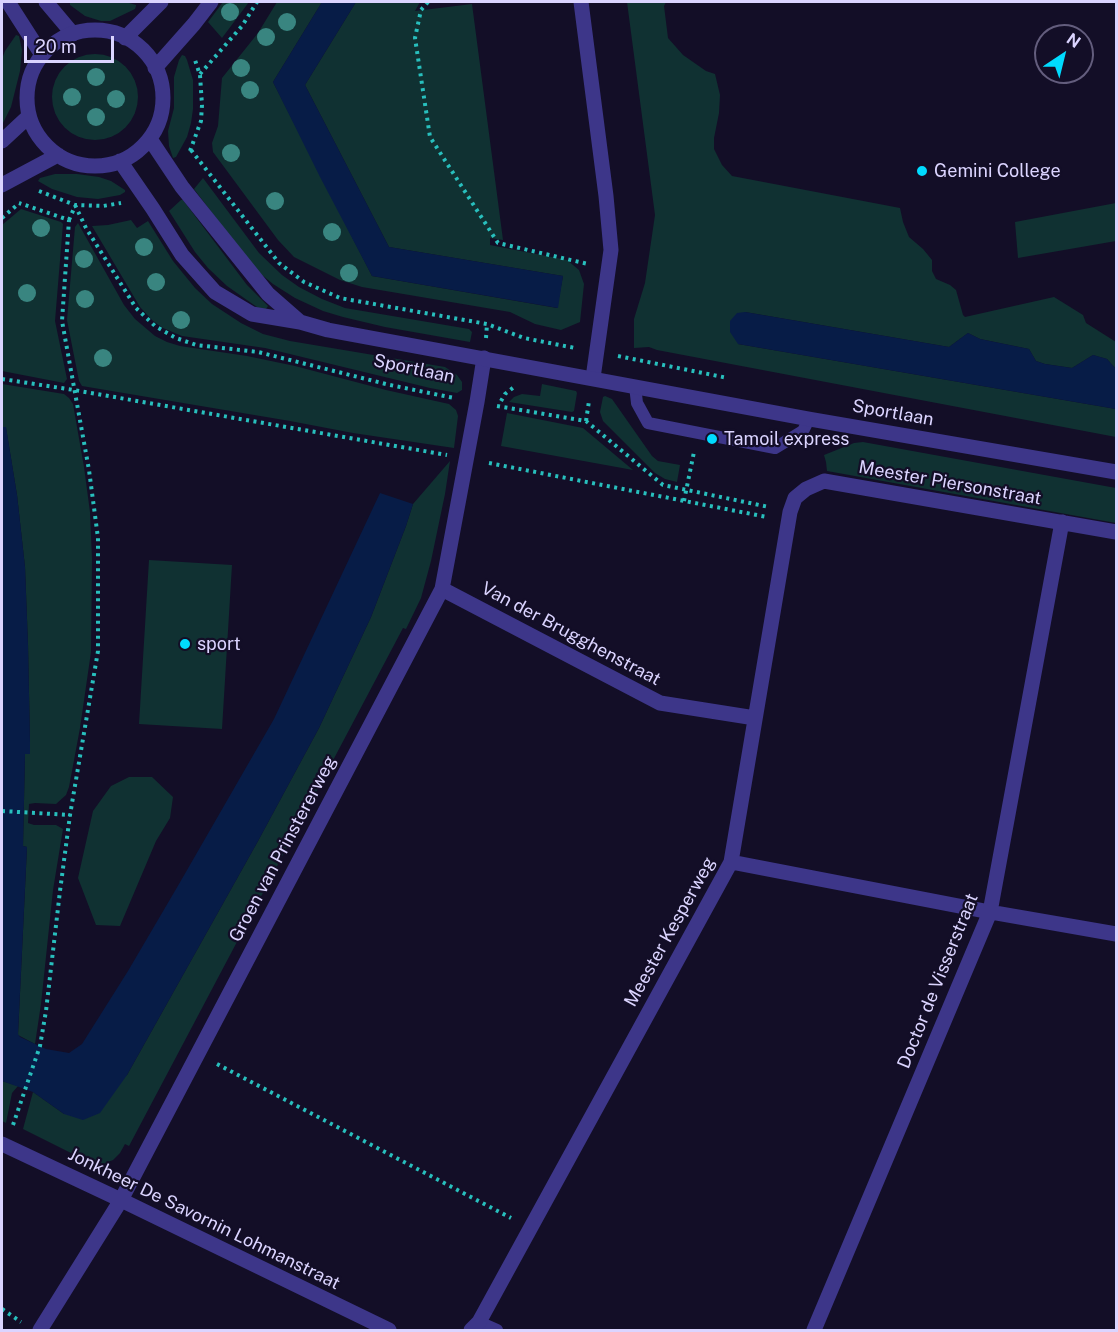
<!DOCTYPE html>
<style>
body{margin:0}
#map{position:relative;width:1118px;height:1332px;overflow:hidden;background:#130e27;font-family:"Public Sans",sans-serif}
canvas{display:block}
.frame{position:absolute;inset:0;border:3px solid #dbd4ff;pointer-events:none}
.north{position:absolute;left:1034px;top:24px;width:60px;height:60px;box-sizing:border-box;background:#130e27;border:2px solid #635d7d;border-radius:50%;rotate:35deg;font-size:16px;font-weight:700;line-height:24px;text-align:center;color:#dbd4ff}
.north::after{content:'';display:block;margin:auto;width:21px;height:27px;background:#00dbff;clip-path:polygon(50% 0,100% 100%,50% 72%,0 100%)}
.scale{position:absolute;left:24px;top:36px;width:90px;height:27px;box-sizing:border-box;border:3px solid #dbd4ff;border-top:0;padding-left:8px;font-size:18px;line-height:21px;white-space:nowrap;color:#dbd4ff;-webkit-text-stroke:4px #130e27;paint-order:stroke}
</style>
<div id="map">
<canvas width="1118" height="1332"></canvas>
<div class="frame"></div>
<div class="north">N</div>
<div class="scale">20 m</div>
</div>
<script>
const c = document.querySelector('canvas').getContext('2d');
c.lineJoin = 'round';
function paint(path, color) {
  c.fillStyle = color;
  c.fill(path, 'evenodd');
}
function toPath(rows) {
  const path = new Path2D();
  for (const r of rows) {
    if (r.length === 3) {
      path.moveTo(r[0] + r[2], r[1]);
      path.arc(r[0], r[1], r[2], 0, 2 * Math.PI);
      continue;
    }
    path.moveTo(r[0], r[1]);
    for (let i = 2; i < r.length; i += 2) path.lineTo(r[i], r[i + 1]);
  }
  return path;
}
function stroke(path, color, width, dash) {
  c.strokeStyle = color;
  c.lineWidth = width;
  c.lineCap = dash ? 'butt' : 'round';
  c.setLineDash(dash || []);
  c.stroke(path);
}
function label(font, color, halo, rows, align = 'center') {
  c.font = font + ' "Public Sans",sans-serif';
  c.lineWidth = 4.5;
  c.setLineDash([]);
  c.textBaseline = 'middle';
  c.strokeStyle = halo;
  c.fillStyle = color;
  for (const [text, x, y, turn = 0] of rows) {
    c.save();
    c.translate(x, y);
    c.rotate((+turn || 0) * Math.PI / 180);
    c.textAlign = isNaN(turn) ? turn : align;
    if (halo) c.strokeText(text, 0, 0);
    c.fillText(text, 0, 0);
    c.restore();
  }
}
const green = toPath([
 [70,2,126,2,136,5,136,6,135,9,110,21,101,21,85,16,70,5],
 [223,2,249,2,222,38,208,22],
 [277,2,322,2,273,82,372,276,557,308,563,276,389,247,305,85,356,2,420,2,415,11,472,4,503,240,490,238,490,245,567,260,579,270,584,284,580,322,561,330,535,324,510,312,362,287,340,280,294,257,278,240,213,152,212,143,218,126,222,78,258,33],
 [627,2,666,2,664,6,668,38,683,55,706,71,715,74,720,95,719,113,714,138,714,149,722,165,732,176,900,208,903,222,909,237,923,249,932,260,932,271,936,279,950,285,956,290,963,315,965,317,1054,297,1083,315,1086,323,1116,342,1116,369,1107,359,1093,355,1072,368,1045,364,1036,361,1029,349,980,339,968,333,949,347,745,312,738,344,1116,409,1116,437,657,350,649,347,634,348,634,319,645,283,655,215],
 [16,35,19,36,22,50,20,71,11,107,2,125,2,59,5,51],
 [95,97,43],
 [182,55,185,56,187,60,193,80,193,109,191,123,187,137,176,157,173,158,169,146,168,131,174,108,174,77,179,60],
 [55,174,77,174,99,177,111,181,125,190,125,192,120,195,98,199,77,197,52,189,38,181,40,178],
 [203,178,259,253,282,275,299,287,322,299,345,308,469,329,472,332,470,342,385,327,343,317,323,311,295,298,273,284,261,274,245,256,194,189],
 [181,200,183,200,247,285,268,306,264,312,227,286,208,268,195,252,169,211],
 [1116,203,1116,241,1018,258,1015,222],
 [21,209,61,222,63,224,55,321,67,379,64,383,2,371,2,225],
 [131,220,137,228,148,221,173,261,195,288,212,304,241,323,263,334,290,341,445,367,457,375,462,382,462,390,457,393,430,388,265,348,182,336,163,328,153,321,140,307,92,226,108,225],
 [78,223,124,305,135,319,155,336,167,342,180,346,247,356,295,366,386,390,449,404,456,410,458,416,454,448,353,433,290,421,82,386,79,381,67,320,75,227],
 [2,384,64,394,69,398,73,404,84,467,90,512,92,559,91,652,80,728,69,787,66,795,56,804,35,803,29,804,28,823,34,825,56,825,63,829,53,890,41,1004,35,1044,18,1035,27,847,23,846,25,754,30,742,28,645,25,567,17,495,6,428,2,427],
 [542,384,576,391,577,393,574,411,572,412,509,402,514,397,522,394,540,396],
 [605,396,612,399,652,456,658,461,680,465,677,482,665,479,655,473,603,421,600,412,603,397],
 [507,413,583,428,633,470,501,446],
 [863,442,1116,488,1116,523,827,471,826,462,824,455,854,443],
 [450,461,445,494,431,561,421,598,406,629,403,628,129,1146,125,1144,120,1153,113,1160,101,1165,91,1163,23,1129,33,1092,64,1114,127,1075,258,841,319,728,371,617,406,526,413,504],
 [149,560,232,565,222,729,139,724],
 [129,777,152,777,173,797,170,818,156,841,120,926,96,925,78,878,93,811,111,786],
 [2,1081,18,1086,12,1093,6,1123,2,1121,3,1112,2,1109]
]);
const water = toPath([
 [322,2,356,2,305,85,389,247,563,276,558,308,372,276,320,177,273,82],
 [745,312,949,347,968,333,980,339,1029,349,1036,361,1045,364,1072,368,1093,355,1107,359,1116,369,1116,409,738,344,730,332,730,321,737,313],
 [2,427,6,427,17,495,25,567,28,645,30,742,30,754,25,754,23,846,27,847,18,1034,20,1037,46,1049,69,1053,82,1044,128,971,179,884,274,719,380,493,413,504,406,526,371,617,319,728,258,841,127,1075,100,1113,83,1120,64,1114,33,1092,2,1081]
]);
const path = toPath([
 [428,2,421,10,415,38,430,137,498,243,588,264],
 [200,74,242,26,257,2],
 [191,150,279,263,304,282,340,298,487,324,524,338,575,348],
 [190,151,201,121,202,105,200,75,194,57],
 [39,191,75,205,103,206,121,203],
 [75,205,86,228,136,308,155,326,176,338,196,345,258,352,390,385,454,398],
 [2,218,17,205],
 [69,220,75,206],
 [486,338,487,324],
 [618,356,728,378],
 [2,379,74,390,447,455],
 [501,401,505,394,514,387],
 [497,406,586,421,663,485,769,507],
 [586,421,589,401],
 [489,463,767,517],
 [684,501,694,452],
 [2,811,70,815],
 [217,1064,511,1218],
 [13,1125,40,1046,46,1011,60,891,70,815,98,651,98,538,89,470,62,321,69,220,19,203],
 [2,1309,21,1322]
]);
const service = toPath([
 [635,386,637,403,648,423,775,448,803,431,809,419],
 [479,1322,497,1330]
]);
const minor = toPath([
 [8,2,42,55],
 [46,2,73,34],
 [581,2,606,196,611,250,593,378],
 [442,589,660,703,755,718],
 [731,862,990,912,1116,934],
 [2,1144,121,1200,389,1330],
 [40,1330,121,1200,442,589,477,402,484,358],
 [471,1330,479,1322,731,862,790,512,795,498,806,489,824,481,1116,532],
 [814,1330,990,912,1062,522]
]);
const tertiary = toPath([
 [95,98,68],
 [125,38,161,2],
 [155,68,194,24,211,2],
 [150,139,182,187,268,294,300,322],
 [2,141,29,116],
 [120,161,153,209,182,255,215,292,252,314,300,322,328,330,809,419,1116,472],
 [2,185,58,155]
]);
const trees = [
 [230,12],
 [287,22],
 [266,37],
 [241,68],
 [96,77],
 [250,90],
 [72,97],
 [116,99],
 [96,117],
 [231,153],
 [275,201],
 [41,228],
 [332,232],
 [144,247],
 [84,259],
 [349,273],
 [156,282],
 [27,293],
 [85,299],
 [181,320],
 [103,358]
];
const markers = [
 [922,171,6,"#00dbff"],
 [712,439,6,"#00dbff"],
 [185,644,6,"#00dbff"]
];
const poiNames = [
 ["Gemini College",934,171],
 ["Tamoil express",724,439],
 ["sport",197,644]
];
const streetNames = [
 ["Sportlaan",414,369,12],
 ["Sportlaan",893,413,10],
 ["Meester Piersonstraat",950,483,10],
 ["Van der Brugghenstraat",571,634,28],
 ["Groen van Prinstererweg",283,849,-62],
 ["Meester Kesperweg",670,932,-61],
 ["Doctor de Visserstraat",938,981,-68],
 ["Jonkheer De Savornin Lohmanstraat",204,1219,26]
];
paint(green, '#103132');
paint(water, '#071c47');
stroke(path, '#28bfbd', 4, [3, 4.5]);
stroke(service, '#3d3689', 12);
stroke(minor, '#3d3689', 15);
stroke(tertiary, '#3d3689', 15);
c.fillStyle = '#398580';
for (const [x, y] of trees) {
  c.beginPath();
  c.arc(x, y, 9, 0, 2 * Math.PI);
  c.fill();
}
for (const [x, y, r, color] of markers) {
  const dot = new Path2D();
  dot.arc(x, y, r, 0, 2 * Math.PI);
  c.fillStyle = color;
  c.fill(dot);
  stroke(dot, '#130e27', 2);
}
label('18px', '#dbd4ff', '#130e27', poiNames, 'left');
label('18px', '#dbd4ff', '#130e27', streetNames);
</script>
